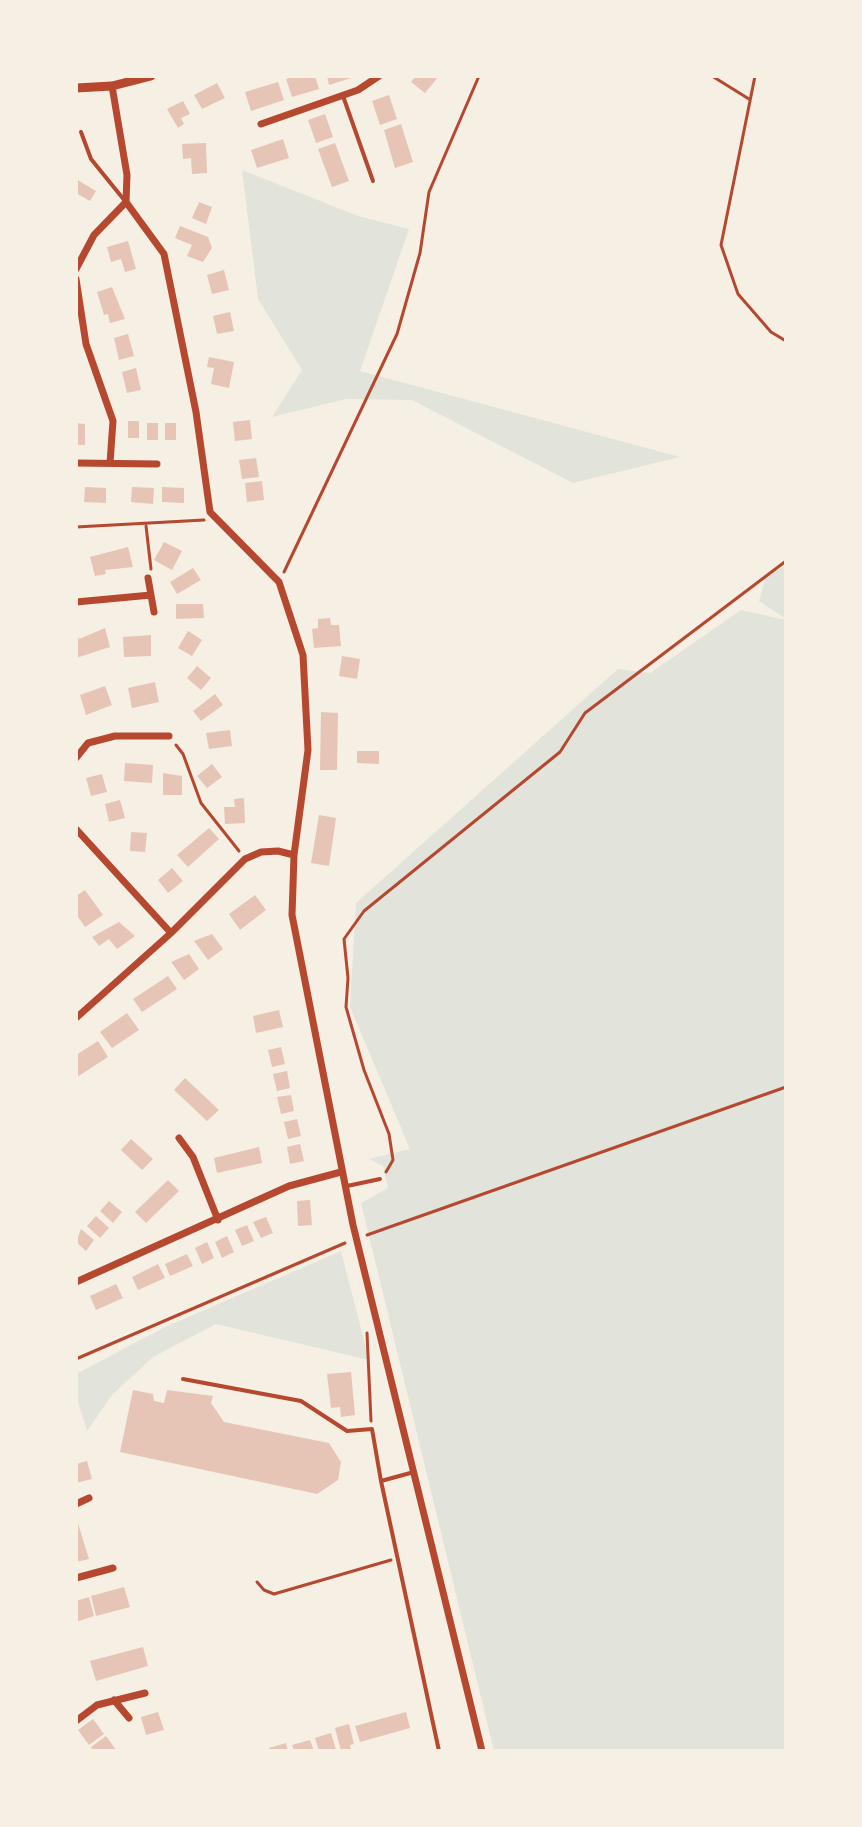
<!DOCTYPE html>
<style>
body{margin:0}
#map{position:relative;width:862px;height:1827px;overflow:hidden;background:#f6efe4;font-family:Montserrat,sans-serif}
canvas{display:block}
.frame{position:absolute;inset:0;border:78px solid #f6efe4;pointer-events:none}
</style>
<div id="map">
<canvas width="862" height="1827"></canvas>
<div class="frame"></div>
</div>
<script>
const c = document.querySelector('canvas').getContext('2d');
c.lineJoin = 'round';
function paint(path, color) {
  c.fillStyle = color;
  c.fill(path, 'evenodd');
}
function toPath(rows) {
  const path = new Path2D();
  for (const r of rows) {
    path.moveTo(r[0], r[1]);
    for (let i = 2; i < r.length; i += 2) path.lineTo(r[i], r[i + 1]);
  }
  return path;
}
function stroke(path, color, width, dash) {
  c.strokeStyle = color;
  c.lineWidth = width;
  c.lineCap = dash ? 'butt' : 'round';
  c.setLineDash(dash || []);
  c.stroke(path);
}
const green = toPath([
 [242,170,358,216,409,229,360,371,680,457,573,483,412,400,346,399,272,417,302,370,258,299],
 [786,566,786,619,759,601,766,575],
 [741,610,786,620,786,1751,494,1751,361,1203,388,1188,383,1166,369,1159,410,1149,350,1007,356,903,618,669,650,673],
 [341,1251,369,1360,216,1324,153,1357,112,1395,87,1431,76,1396,76,1374,165,1327]
]);
const building = toPath([
 [295,76,315,76,319,89,292,97,286,79],
 [327,76,354,76,354,77,329,85],
 [416,76,439,76,425,93,411,82],
 [278,82,284,100,251,111,245,92],
 [217,83,225,98,202,109,194,95],
 [389,95,397,119,380,125,372,101],
 [183,101,190,114,181,118,184,124,178,128,167,109],
 [325,114,333,137,316,143,308,120],
 [401,124,413,162,395,168,384,130],
 [283,139,289,158,257,168,251,150],
 [206,143,207,173,192,174,191,158,183,159,182,144],
 [335,143,349,181,332,187,318,149],
 [76,179,96,191,90,201,76,193],
 [199,202,212,207,206,224,192,218],
 [180,226,208,237,212,248,203,262,187,256,192,245,175,238],
 [128,241,136,269,125,272,121,259,111,262,107,247],
 [224,270,229,290,212,294,207,275],
 [112,287,125,319,110,323,108,314,104,315,97,292],
 [230,312,234,331,217,334,213,316],
 [128,334,134,356,119,360,114,338],
 [209,357,234,362,229,388,211,384,214,368,207,367],
 [136,368,141,390,127,393,122,372],
 [250,420,252,439,235,441,233,422],
 [128,421,139,421,139,438,128,438],
 [76,423,85,424,85,445,76,445],
 [147,423,158,423,158,440,147,440],
 [165,423,176,423,176,440,165,440],
 [256,458,259,477,242,479,239,460],
 [262,481,264,500,247,502,245,483],
 [85,487,106,488,106,503,84,502],
 [132,487,154,488,153,504,131,502],
 [162,487,184,488,184,503,162,502],
 [164,542,182,551,172,570,154,560],
 [128,547,133,567,105,570,106,574,95,576,90,557],
 [193,568,201,580,177,594,170,582],
 [176,604,203,604,204,618,176,619],
 [330,618,331,625,339,625,341,646,314,648,312,629,318,628,318,619],
 [105,628,110,647,76,658,76,633,79,639],
 [188,631,202,640,192,656,178,648],
 [151,635,151,656,124,657,123,637],
 [342,656,360,659,357,679,339,676],
 [197,666,211,678,201,690,187,678],
 [155,682,159,702,132,708,128,688],
 [105,686,112,705,86,715,80,695],
 [215,694,223,705,201,721,193,711],
 [321,712,338,713,337,770,320,770],
 [230,730,232,746,209,749,206,733],
 [357,751,379,751,379,764,357,763],
 [125,763,153,765,152,783,124,781],
 [212,764,222,777,207,788,197,776],
 [163,773,182,776,182,795,163,795],
 [102,774,107,792,91,796,86,778],
 [244,798,245,823,225,824,224,807,235,807,234,799],
 [120,800,125,818,109,822,105,804],
 [319,815,336,818,329,866,311,863],
 [209,828,219,839,188,867,177,855],
 [131,832,147,833,145,852,130,851],
 [172,868,183,881,168,893,158,880],
 [85,890,103,915,85,927,76,914,76,896],
 [255,895,266,910,240,930,229,914],
 [119,922,135,936,117,949,109,939,99,946,92,937],
 [212,934,223,949,208,960,194,941],
 [189,954,199,969,184,980,171,962],
 [168,976,177,989,142,1012,133,999],
 [279,1010,283,1027,256,1033,253,1016],
 [127,1013,139,1030,112,1048,100,1032],
 [98,1041,108,1057,77,1077,76,1055],
 [281,1047,285,1064,272,1067,268,1050],
 [287,1071,290,1088,277,1091,273,1074],
 [185,1078,219,1110,207,1121,174,1090],
 [291,1095,294,1111,281,1114,277,1097],
 [297,1119,301,1136,288,1139,284,1122],
 [131,1139,153,1159,142,1170,121,1150],
 [300,1144,304,1161,290,1164,287,1147],
 [259,1147,262,1163,217,1173,214,1158],
 [168,1180,179,1191,146,1223,135,1212],
 [310,1200,312,1225,298,1226,297,1201],
 [109,1201,122,1212,113,1223,100,1211],
 [96,1216,109,1228,100,1238,87,1226],
 [266,1217,273,1233,261,1238,253,1222],
 [247,1225,254,1241,242,1246,235,1230],
 [81,1229,94,1240,86,1251,76,1242],
 [227,1236,234,1252,222,1258,215,1242],
 [207,1242,214,1258,202,1264,195,1248],
 [187,1254,193,1266,170,1276,165,1264],
 [158,1264,165,1278,138,1290,132,1277],
 [116,1284,123,1298,96,1310,90,1296],
 [351,1372,355,1415,341,1417,340,1407,331,1408,327,1374],
 [133,1390,153,1394,154,1401,164,1403,167,1390,213,1396,211,1403,224,1422,329,1443,341,1462,338,1480,317,1494,120,1452],
 [87,1461,92,1479,76,1483,76,1464],
 [76,1517,89,1559,76,1562],
 [124,1587,130,1607,96,1616,91,1596],
 [89,1597,94,1616,76,1622,76,1601],
 [143,1647,148,1666,96,1681,90,1661],
 [158,1712,164,1730,146,1735,141,1717],
 [406,1712,410,1728,360,1742,355,1726],
 [93,1719,104,1734,89,1745,78,1730],
 [349,1724,354,1744,350,1745,351,1749,341,1751,335,1728],
 [331,1733,336,1750,319,1751,315,1738],
 [106,1736,117,1751,93,1751,91,1747],
 [310,1740,314,1751,294,1751,292,1745],
 [286,1743,288,1751,269,1751,269,1748]
]);
const path = toPath([
 [712,76,749,99],
 [755,76,721,245,738,294,771,332,786,341],
 [146,526,151,569],
 [76,527,204,520],
 [284,572,397,334,420,253,429,192,479,76],
 [176,745,183,754,201,803,239,851],
 [386,1172,393,1160,389,1134,364,1070,346,1007,348,978,344,939,364,911,560,752,585,713,786,561],
 [367,1235,786,1087],
 [367,1333,371,1421],
 [76,1359,345,1243],
 [257,1582,264,1590,274,1594,391,1560]
]);
const service = toPath([
 [343,96,373,181],
 [81,132,91,159,125,201],
 [347,1186,380,1179],
 [183,1379,301,1401,347,1431,372,1429,381,1481,414,1472],
 [381,1481,439,1751]
]);
const minor = toPath([
 [112,86,127,175,126,202,164,254,196,412,210,512,279,582,303,655,308,750,294,855,292,915,353,1225,482,1751],
 [261,124,358,90,379,76],
 [76,269,94,235,126,202],
 [76,279,86,344,113,421,110,463],
 [76,463,157,464],
 [148,578,154,612],
 [76,602,151,595],
 [76,758,88,743,115,736,169,736],
 [76,829,171,933],
 [76,1018,171,933,245,859,261,852,278,851,294,855],
 [179,1138,193,1157,218,1220],
 [76,1282,289,1186,341,1172],
 [76,1504,89,1498],
 [76,1578,113,1568],
 [114,1700,129,1718],
 [76,1721,97,1705,145,1693]
]);
const tertiary = toPath([
 [76,88,112,86,151,76]
]);
paint(green, '#e2e4dc');
paint(building, '#e6c5b7');
stroke(path, '#b5482f', 3);
stroke(service, '#b5482f', 4);
stroke(minor, '#b5482f', 7);
stroke(tertiary, '#b5482f', 9);
</script>
